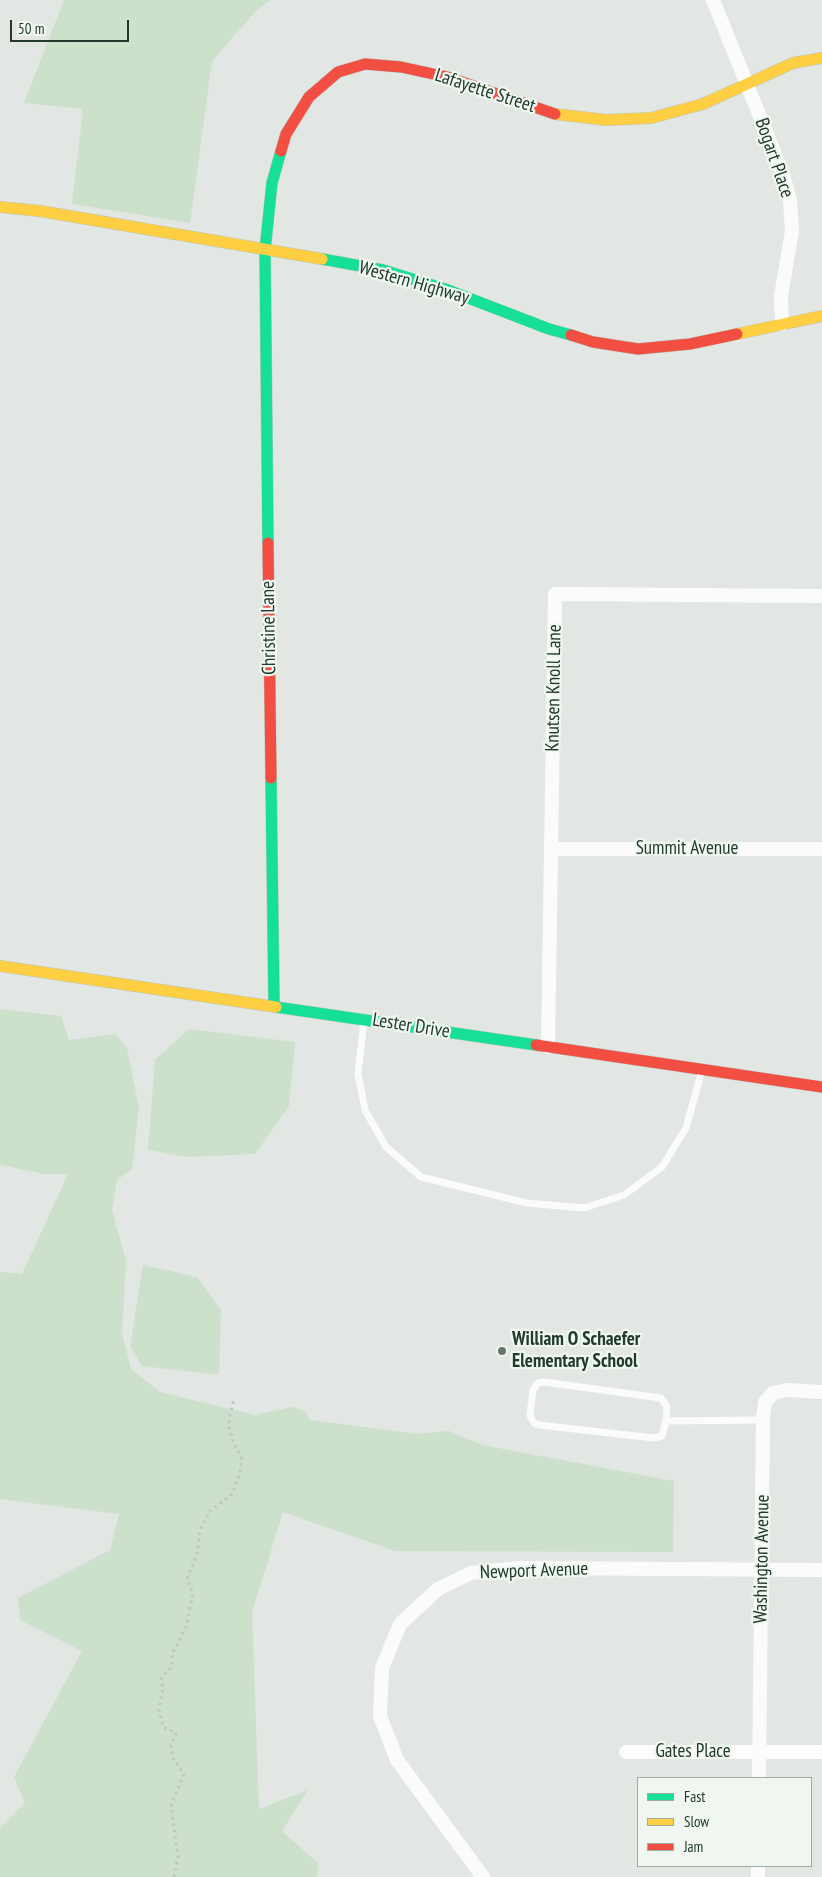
<!DOCTYPE html>
<style>
body{margin:0}
#map{position:relative;width:822px;height:1877px;overflow:hidden;background:#e2e7e3;font-family:"PT Sans Narrow",sans-serif}
canvas{display:block}
.legend{position:absolute;left:637px;top:1777px;width:175px;height:90px;box-sizing:border-box;background:#f0f7f1;border:1px solid #9daba2;margin:0;padding:6px 9px;list-style:none;font-size:15px;color:#213a2b}
.legend li{display:flex;align-items:center;gap:10px;height:25px}
.legend b{width:25px;border:1px solid #9daba2}
.scale{position:absolute;left:10px;top:20px;width:119px;height:22px;box-sizing:border-box;border:2px solid #213a2b;border-top:0;padding-left:6px;font-size:15px;line-height:18px;white-space:nowrap;color:#213a2b;-webkit-text-stroke:4px #f0f7f1;paint-order:stroke}
</style>
<div id="map">
<canvas width="822" height="1877"></canvas>
<ul class="legend">
<li><b style="height:6px;background:#16e098"></b>Fast</li>
<li><b style="height:6px;background:#ffcf43"></b>Slow</li>
<li><b style="height:6px;background:#f24e42"></b>Jam</li>
</ul>
<div class="scale">50 m</div>
</div>
<script>
const c = document.querySelector('canvas').getContext('2d');
c.lineJoin = 'round';
function paint(path, color) {
  c.fillStyle = color;
  c.fill(path, 'evenodd');
}
function toPath(rows) {
  const path = new Path2D();
  for (const r of rows) {
    path.moveTo(r[0], r[1]);
    for (let i = 2; i < r.length; i += 2) path.lineTo(r[i], r[i + 1]);
  }
  return path;
}
function stroke(path, color, width, dash) {
  c.strokeStyle = color;
  c.lineWidth = width;
  c.lineCap = dash ? 'butt' : 'round';
  c.setLineDash(dash || []);
  c.stroke(path);
}
function label(font, color, halo, rows, align = 'center') {
  c.font = font + ' "PT Sans Narrow",sans-serif';
  c.lineWidth = 4.5;
  c.setLineDash([]);
  c.textBaseline = 'middle';
  c.strokeStyle = halo;
  c.fillStyle = color;
  for (const [text, x, y, turn = 0] of rows) {
    c.save();
    c.translate(x, y);
    c.rotate((+turn || 0) * Math.PI / 180);
    c.textAlign = isNaN(turn) ? turn : align;
    if (halo) c.strokeText(text, 0, 0);
    c.fillText(text, 0, 0);
    c.restore();
  }
}
const green = toPath([
 [64,0,271,0,257,10,212,61,190,223,72,204,83,109,24,103],
 [0,1009,61,1016,69,1040,115,1034,127,1048,139,1108,132,1169,117,1180,112,1210,126,1261,122,1334,131,1369,160,1392,255,1415,291,1407,305,1411,310,1420,417,1434,449,1431,482,1445,674,1481,673,1552,395,1551,283,1512,252,1612,259,1809,308,1790,282,1831,318,1863,317,1877,0,1877,0,1828,25,1803,14,1777,82,1651,20,1620,18,1598,110,1550,119,1514,0,1499,0,1272,22,1274,68,1174,44,1174,0,1165],
 [189,1029,295,1042,289,1106,255,1154,187,1157,148,1150,155,1060],
 [143,1265,197,1277,221,1310,219,1375,142,1366,130,1347]
]);
const path = toPath([
 [174,1877,178,1856,171,1806,184,1774,173,1758,171,1746,176,1733,163,1727,159,1710,163,1688,161,1679,172,1666,172,1654,186,1627,193,1594,187,1579,197,1554,200,1530,210,1511,232,1494,239,1477,242,1459,234,1444,229,1427,230,1414,234,1400]
]);
const lane = toPath([
 [364,1020,358,1074,365,1110,386,1147,421,1177,527,1203,584,1208,624,1195,662,1167,686,1128,702,1070],
 [666,1421,667,1407,661,1398,544,1382,538,1383,533,1390,530,1415,534,1423,539,1425,654,1438,662,1436,666,1421,763,1420]
]);
const street = toPath([
 [713,0,783,174,790,201,792,231,781,296,782,324],
 [552,849,822,849],
 [548,1047,555,594,822,596],
 [626,1752,822,1752],
 [759,1778,763,1418,765,1402,773,1393,787,1390,822,1392],
 [483,1877,397,1760,380,1716,382,1668,400,1624,438,1589,471,1573,520,1568,822,1570],
 [758,1877,758,1866]
]);
const fast = toPath([
 [322,259,383,270,445,289,549,329,571,335],
 [268,543,265,250,272,183,281,151],
 [271,778,274,1005],
 [276,1007,536,1045]
]);
const slow = toPath([
 [555,114,606,120,651,118,703,104,793,63,822,58],
 [0,207,40,211,322,259],
 [737,334,822,316],
 [0,966,276,1007]
]);
const jam = toPath([
 [281,151,286,134,309,97,338,72,365,64,401,67,447,77,555,114],
 [571,335,593,342,638,349,690,344,737,334],
 [268,543,271,778],
 [536,1045,822,1087]
]);
const markers = [
 [502,1351,5,"#65776b"]
];
const streetNames = [
 ["Lafayette Street",485,91,18],
 ["Bogart Place",774,158,71],
 ["Western Highway",414,283,16],
 ["Christine Lane",269,628,-91],
 ["Knutsen Knoll Lane",554,688,-89],
 ["Summit Avenue",687,849],
 ["Lester Drive",411,1026,9],
 ["Washington Avenue",762,1559,-89],
 ["Newport Avenue",534,1571,-2],
 ["Gates Place",693,1752]
];
const poiNames = [
 ["William O Schaefer",512,1340],
 ["Elementary School",512,1362]
];
paint(green, '#cce0cb');
stroke(fast, '#bbc4be', 12);
stroke(slow, '#bbc4be', 12);
stroke(jam, '#bbc4be', 12);
stroke(path, '#bfc7c2', 3, [2.5, 4]);
stroke(lane, '#fbfbfb', 7);
stroke(street, '#fbfbfb', 14);
stroke(fast, '#16e098', 11);
stroke(slow, '#ffcf43', 11);
stroke(jam, '#f24e42', 11);
for (const [x, y, r, color] of markers) {
  const dot = new Path2D();
  dot.arc(x, y, r, 0, 2 * Math.PI);
  c.fillStyle = color;
  c.fill(dot);
  stroke(dot, '#f0f7f1', 2);
}
label('19px', '#213a2b', '#f0f7f1', streetNames);
label('bold 19px', '#213a2b', '#f0f7f1', poiNames, 'left');
</script>
